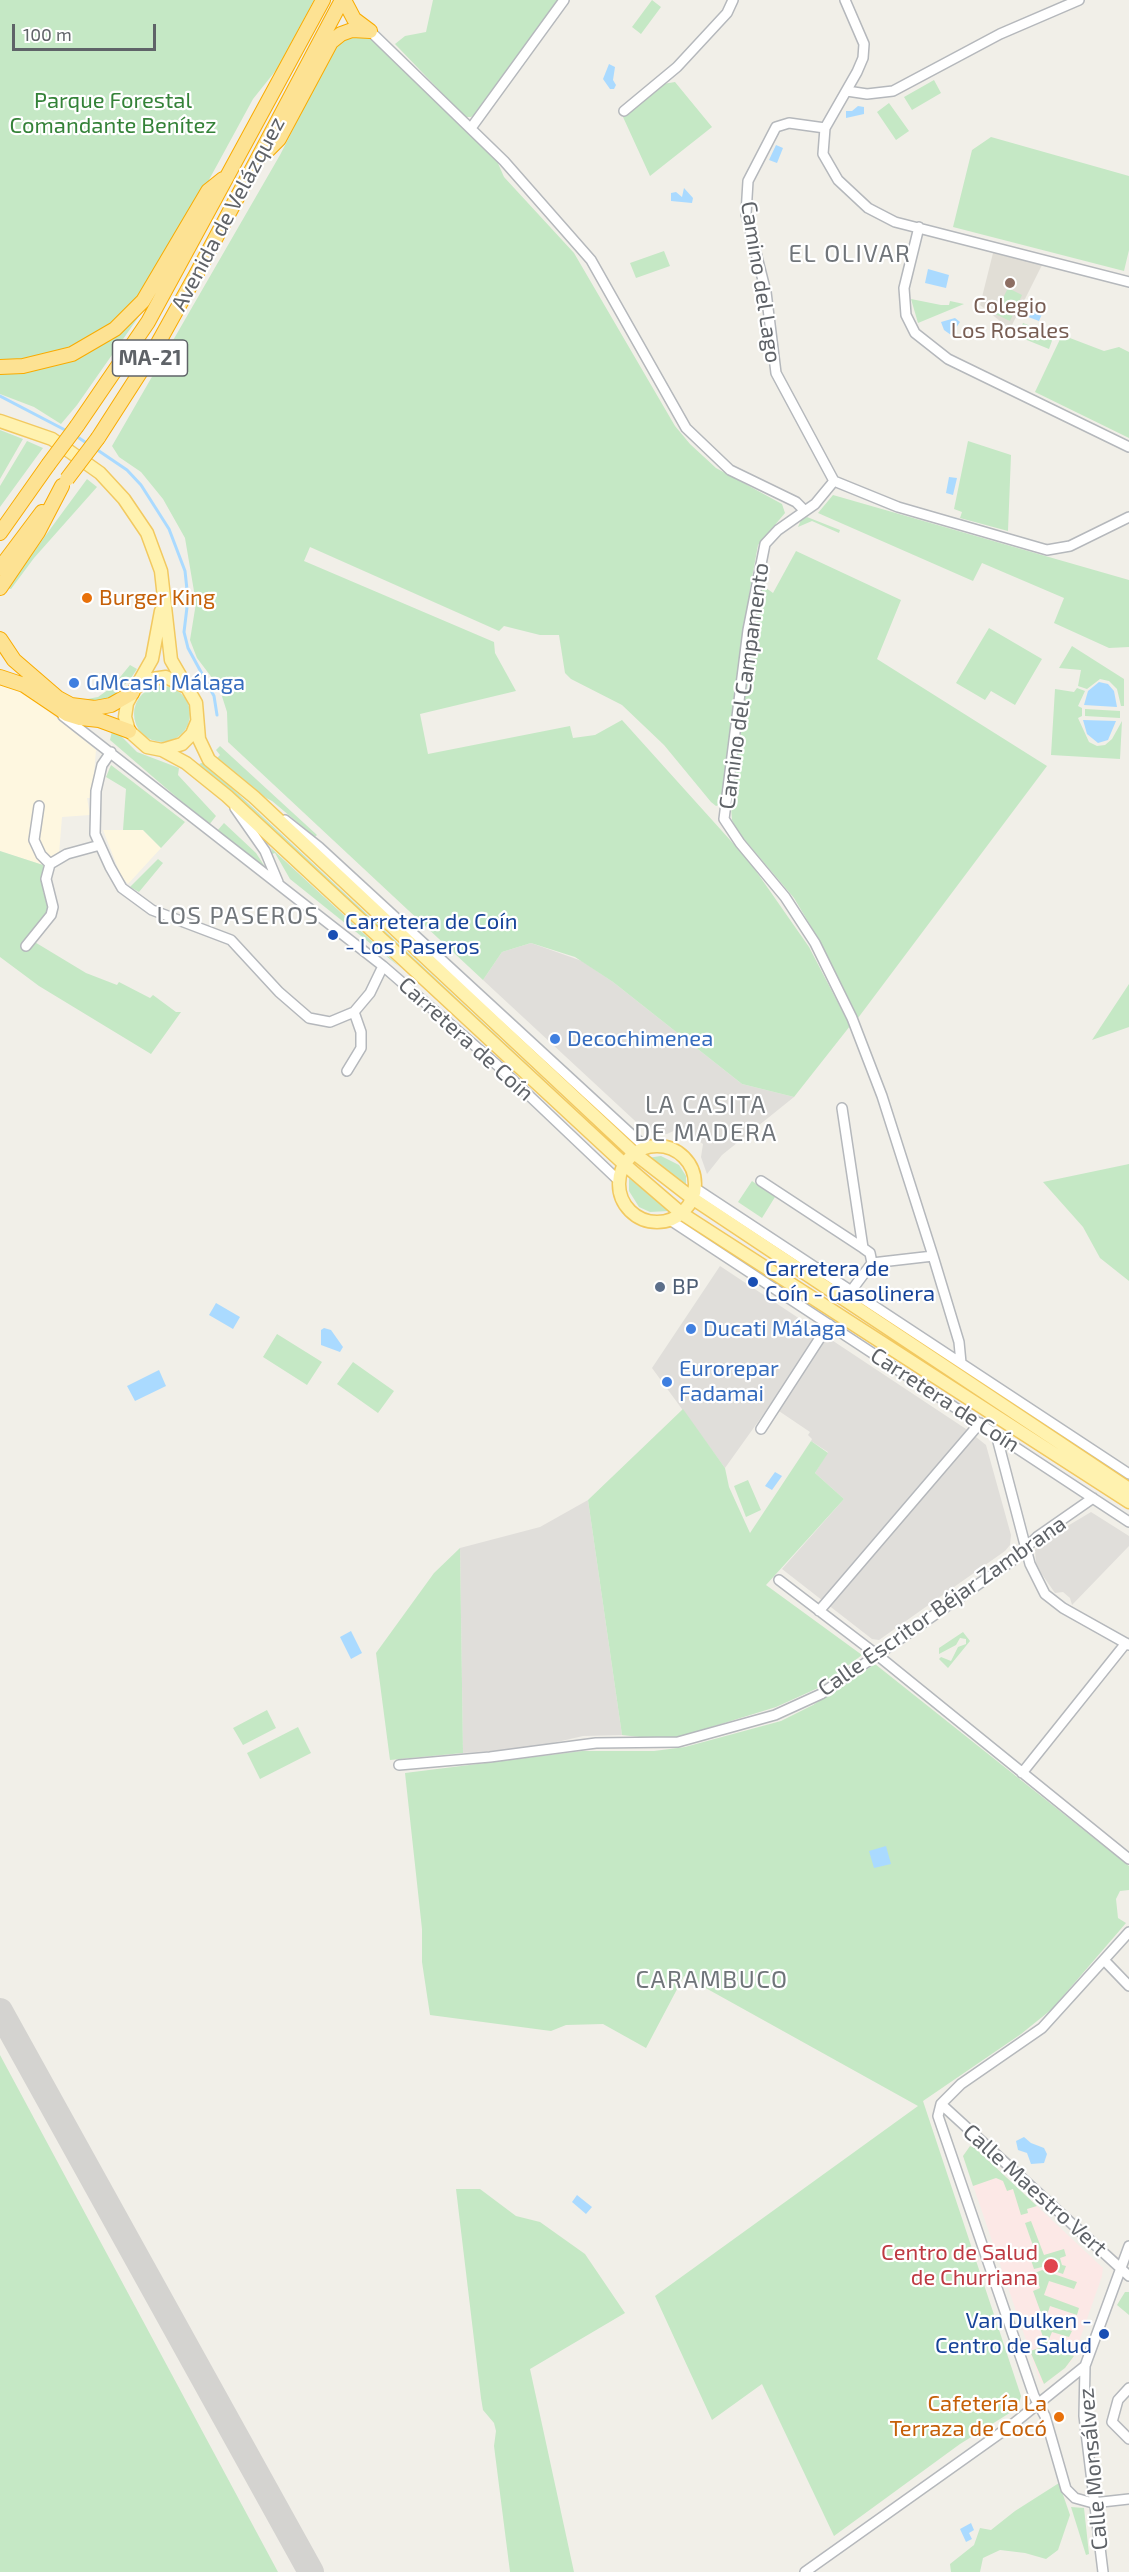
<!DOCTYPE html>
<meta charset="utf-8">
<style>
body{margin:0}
#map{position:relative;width:1129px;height:2572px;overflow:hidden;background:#f1efe8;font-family:"Exo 2",sans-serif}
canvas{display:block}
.scale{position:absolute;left:12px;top:24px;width:144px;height:27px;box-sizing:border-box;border:3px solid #5f6368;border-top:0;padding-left:8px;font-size:18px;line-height:21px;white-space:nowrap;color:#5f6368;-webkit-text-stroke:4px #fff;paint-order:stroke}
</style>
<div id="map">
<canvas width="1129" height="2572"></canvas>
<div class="scale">100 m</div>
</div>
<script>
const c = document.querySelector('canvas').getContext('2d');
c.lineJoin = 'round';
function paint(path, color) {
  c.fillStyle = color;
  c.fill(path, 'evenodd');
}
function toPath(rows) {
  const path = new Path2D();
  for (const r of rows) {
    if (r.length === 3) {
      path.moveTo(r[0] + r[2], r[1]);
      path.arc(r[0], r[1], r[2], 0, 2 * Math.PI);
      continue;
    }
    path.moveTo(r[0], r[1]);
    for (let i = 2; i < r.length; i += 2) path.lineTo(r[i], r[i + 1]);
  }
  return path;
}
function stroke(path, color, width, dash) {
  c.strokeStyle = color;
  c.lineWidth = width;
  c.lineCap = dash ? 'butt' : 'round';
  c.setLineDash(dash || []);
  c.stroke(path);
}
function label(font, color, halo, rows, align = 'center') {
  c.font = font + ' "Exo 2",sans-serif';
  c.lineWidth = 4.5;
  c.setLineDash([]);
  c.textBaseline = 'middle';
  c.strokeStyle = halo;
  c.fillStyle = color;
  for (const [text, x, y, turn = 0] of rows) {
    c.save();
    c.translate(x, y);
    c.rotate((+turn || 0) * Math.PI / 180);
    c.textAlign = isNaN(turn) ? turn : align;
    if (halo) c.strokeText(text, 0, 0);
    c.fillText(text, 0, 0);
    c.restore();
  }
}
const commercial = toPath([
 [0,685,28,695,96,750,92,798,87,798,90,815,62,817,59,854,43,865,0,851],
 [103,830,143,830,161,848,128,884,121,876]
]);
const industrial = toPath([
 [531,943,582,961,613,982,742,1084,794,1097,722,1155,707,1174,701,1157,703,1144,680,1128,667,1134,647,1132,483,980,502,952],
 [720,1266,966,1429,986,1445,1011,1535,1010,1545,1005,1551,879,1640,872,1639,782,1569,844,1499,815,1473,828,1452,811,1441,812,1439,808,1435,810,1432,770,1405,725,1468,652,1368],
 [588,1500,622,1735,583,1736,531,1748,463,1753,460,1548,540,1527],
 [1091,1512,1129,1536,1129,1546,1072,1605,1070,1598,1063,1592,1055,1593,1041,1573,1036,1563,1035,1550,1039,1543]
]);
const education = toPath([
 [993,253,1042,265,1010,329,980,305]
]);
const medical = toPath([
 [970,2146,975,2148,1103,2268,1102,2276,1073,2359,1065,2368,1044,2384,1040,2381,963,2156]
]);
const green = toPath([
 [0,0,314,0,277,69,253,99,192,211,136,304,114,324,60,353,0,364],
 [433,0,559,0,478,112,471,117,465,117,395,44,405,36,426,32],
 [652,0,661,7,641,34,632,27],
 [360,33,372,40,497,161,504,177,574,253,675,426,690,444,716,468,782,504,785,513,758,545,750,589,721,804,716,806,711,802,664,745,622,705,571,679,565,673,559,635,540,635,504,626,499,631,310,547,304,561,494,642,495,653,516,691,420,714,428,754,570,726,573,738,595,735,622,720,749,861,809,947,850,1026,794,1097,742,1084,613,982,575,957,531,943,502,952,483,980,228,742,227,712,219,687,197,658,190,640,196,603,185,538,163,499,141,472,119,457,112,446,280,155,336,45,342,39],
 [934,80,941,93,912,110,904,97],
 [675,82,712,127,650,176,623,117,663,84],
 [889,103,909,131,896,140,877,112],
 [991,137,1129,176,1129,250,1124,271,953,227,972,150],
 [664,251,670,266,636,278,630,263],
 [1008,288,1022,295,1010,321,995,314],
 [911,299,941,305,949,305,950,301,964,304,918,323],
 [142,312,77,405,61,424,34,407,0,394,0,372,36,369],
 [1023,323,1054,335,1049,349,1017,336],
 [1062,335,1104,351,1119,347,1129,352,1129,438,1035,392],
 [0,430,23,439,0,479],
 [27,441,43,448,0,507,0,486],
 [968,441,1011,455,1008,531,960,518,962,512,954,509],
 [87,479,97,487,34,558,11,589,7,588],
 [833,495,1129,580,1129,647,1109,648,1054,623,1064,598,982,563,973,581,818,513],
 [807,517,840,530,839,533,812,521,798,527,801,520],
 [796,551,901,600,877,659,1047,766,858,1018,819,940,794,898,738,832,732,820,731,807,740,730,762,585,773,593],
 [989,628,1042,659,1015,705,991,691,985,700,956,683],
 [1072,646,1124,679,1124,706,1121,706,1117,689,1109,681,1100,679,1087,689,1078,686,1081,670,1059,668],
 [130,665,137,669,131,678,116,694,106,700,81,703,67,697,82,700,98,697,112,687],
 [162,714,28],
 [1077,688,1085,691,1078,706,1082,708,1082,716,1078,718,1089,742,1097,746,1105,745,1112,739,1122,721,1120,759,1051,755,1055,689,1074,692],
 [1085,709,1120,711,1120,718,1085,716],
 [112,731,121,736,137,752,179,768,178,775,216,816,209,825,110,740],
 [220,746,317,835,315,837,272,801,251,790,217,758,220,755,216,750],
 [204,762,614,1145,613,1147,199,764],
 [111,765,185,822,161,848,143,830,123,830,126,789,106,777],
 [224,823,256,853,269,873,217,831],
 [271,848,401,968,290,879,275,853,272,854],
 [0,851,43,865,43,892,48,900,48,910,33,941,86,973,117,985,119,982,150,998,153,995,176,1012,181,1012,151,1054,39,986,0,957],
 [158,859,163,863,139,892,130,887],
 [1129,984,1129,1027,1092,1040],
 [661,1156,679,1165,686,1176,686,1190,647,1158],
 [1129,1164,1129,1281,1100,1258,1083,1227,1043,1182],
 [629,1178,669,1211,650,1212,639,1207,629,1191],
 [752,1181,775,1197,762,1218,738,1202],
 [277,1334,322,1362,307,1385,263,1357],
 [353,1362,394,1391,378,1413,337,1384],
 [683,1409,725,1468,729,1487,750,1533,811,1441,828,1453,815,1473,844,1499,766,1585,862,1655,818,1688,776,1707,679,1737,648,1738,622,1735,588,1500],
 [748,1480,761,1510,746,1517,734,1486],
 [460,1548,463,1753,390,1760,376,1653,434,1573],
 [963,1632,970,1641,948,1668,939,1659,941,1657,951,1661,958,1647,966,1644,966,1639,960,1638,956,1645,939,1654,939,1648],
 [875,1664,1129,1866,1129,1890,1120,1891,1116,1899,1118,1918,1126,1923,1052,2009,1021,2034,923,2101,1021,2396,1019,2404,1016,2409,960,2444,834,2536,762,2384,712,2420,655,2296,918,2106,684,1976,646,2048,603,2024,566,2025,551,2031,430,2015,422,1962,422,1929,405,1773,582,1751,654,1751,685,1747,781,1721,813,1705],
 [267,1710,276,1728,243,1745,233,1728],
 [298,1727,311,1753,260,1779,247,1753],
 [0,2055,278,2572,0,2572],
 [970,2146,975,2148,1037,2206,1027,2209,1028,2213,1021,2215,1013,2189,1007,2191,1003,2181,996,2178,973,2186,963,2156],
 [456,2189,480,2189,516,2216,540,2222,585,2254,625,2313,530,2369,574,2572,510,2572,494,2446,496,2431,494,2423,483,2410,481,2398],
 [1031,2221,1044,2255,1064,2249,1066,2256,1060,2258,1062,2265,1066,2266,1063,2274,1042,2267,1034,2269,1031,2260,1037,2257,1025,2223],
 [1042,2270,1077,2282,1074,2289,1049,2281,1044,2295,1079,2308,1077,2315,1050,2306,1045,2321,1072,2331,1069,2337,1052,2332,1046,2346,1074,2356,1065,2368,1044,2384,1030,2351,1039,2348,1043,2337,1036,2316,1041,2313,1033,2291,1040,2288,1035,2273],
 [1125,2292,1129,2292,1129,2315,1117,2305],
 [1059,2483,1070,2515,1058,2550,1046,2559,1025,2553,1000,2550,983,2558,980,2572,951,2572,950,2564,974,2545,980,2528,991,2530,1015,2511],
 [1071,2507,1084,2508,1089,2554,1086,2555]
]);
const water = toPath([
 [609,64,615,67,613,80,616,85,614,89,610,89,603,79],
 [858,106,864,107,864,114,846,118,846,111,852,111],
 [776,145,783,148,777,163,769,160],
 [684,188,693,198,692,203,671,201,671,193,676,192,682,197],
 [928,269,949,275,946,288,925,283],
 [1026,307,1042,314,1039,321,1023,315],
 [955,318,960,322,951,335,944,330,941,322],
 [949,477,957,478,953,495,946,493],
 [1099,682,1108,684,1114,691,1117,707,1084,705,1088,691],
 [1083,720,1116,721,1108,740,1098,743,1087,734],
 [216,1303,240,1317,233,1329,209,1315],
 [324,1328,331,1330,343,1347,340,1352,321,1345,321,1330],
 [159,1370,166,1386,135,1401,127,1386],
 [775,1472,782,1476,772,1490,765,1486],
 [351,1631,362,1653,351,1659,340,1637],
 [886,1846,891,1864,874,1868,869,1851],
 [1024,2137,1031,2143,1044,2148,1047,2154,1044,2163,1031,2164,1027,2153,1018,2150,1016,2141],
 [577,2195,592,2207,586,2214,572,2202],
 [971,2523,974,2530,969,2533,972,2539,966,2542,960,2529]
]);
const stream = toPath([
 [0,396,67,431],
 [76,436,88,444],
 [96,449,127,470,141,485,169,529,185,571,188,599,184,632,188,648,214,696,217,715]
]);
const taxiway = toPath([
 [0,2011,311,2572]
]);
const minor = toPath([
 [845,0,864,44,863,58,857,72,825,128,823,154,838,180,868,208,895,222,1129,282],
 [370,31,504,161,591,260,686,428,730,470,796,502,805,511,815,504,834,481],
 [847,91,867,94,893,91,1000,34,1079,0],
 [624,111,677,67,727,13,733,0],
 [471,128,564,0],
 [825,128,789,123,776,127,748,181,746,214,766,292,776,373,834,481],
 [919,227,904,288,906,315,915,333,948,359,1129,447],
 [834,481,898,507,1047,550,1070,546,1129,517],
 [805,511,778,530,765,544,748,630,724,819,740,843,785,897,815,943,852,1018,882,1096,933,1256,959,1342,961,1363],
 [63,716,383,966,497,1065,618,1180],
 [111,752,102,765,96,791,95,834,110,867,122,888,152,910,231,940,279,992,309,1018,330,1022,354,1012,370,993,383,966],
 [235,808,265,851,278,882],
 [285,820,319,847,645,1147],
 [50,864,67,854,100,845],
 [26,946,51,915,53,907,46,879,50,864,41,855,34,840,39,806],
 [347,1071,361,1048,361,1032,354,1012],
 [842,1108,863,1248],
 [761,1181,863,1248,870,1253,872,1263],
 [695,1188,1129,1474],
 [670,1220,1129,1522],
 [851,1291,872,1263,933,1256],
 [761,1429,829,1324],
 [996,1434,1030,1564,1045,1594,1063,1608,1129,1645],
 [779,1580,876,1654,1129,1859],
 [819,1611,980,1423],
 [399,1765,490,1757,596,1743,678,1742,775,1715,821,1694,1013,1560,1037,1537,1093,1498],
 [1022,1773,1126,1643],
 [1104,1960,1129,1986],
 [941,2104,938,2116,1034,2396,1045,2416,1066,2489,1075,2498,1093,2503,1129,2499],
 [941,2104,961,2084,1042,2028,1129,1932],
 [941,2104,1129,2276],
 [1129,2388,1118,2400,1112,2422,1129,2439],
 [805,2572,1013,2424,1085,2366],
 [1103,2572,1084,2416,1085,2366,1129,2246]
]);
const major = toPath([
 [0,421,52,439,100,473,124,499,147,533,161,571,171,660,196,703,199,739,209,760,254,797,634,1153,692,1198,1129,1489],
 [161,611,152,659,127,703,125,717,129,731,147,747,162,750,182,744,192,734,197,722],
 [138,686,152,679,166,677,184,686],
 [162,750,186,763,227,796,624,1164,681,1213,1129,1502],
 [657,1184,38]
]);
const highway = toPath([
 [344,0,354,19,370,31],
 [266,152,279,139,331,42,341,34,352,30,370,31],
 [0,367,23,366,72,354,115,329,143,301,208,191,223,179],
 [77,426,148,322,323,0],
 [98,438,152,354,196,275,342,0],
 [0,533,48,465],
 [0,568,42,512],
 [0,588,38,532,62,486],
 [0,639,14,660,58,698,71,705,95,708,111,705,132,693],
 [0,677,24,685,67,714,80,718,99,720,129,731]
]);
const highwayBridge = toPath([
 [48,465,77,426],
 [67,479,98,438]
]);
const markers = [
 [1010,283,6,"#8d6e63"],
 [87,598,6,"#e8710a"],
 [74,683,6,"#3f7fe0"],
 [333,935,6,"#1a4fb4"],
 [555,1039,6,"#3f7fe0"],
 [753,1282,6,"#1a4fb4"],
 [660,1287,6,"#5c6f8a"],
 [691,1329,6,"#3f7fe0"],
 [667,1382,6,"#3f7fe0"],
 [1051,2266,8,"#e0444e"],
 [1104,2334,6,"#1a4fb4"],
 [1059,2417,6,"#e8710a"]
];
const shields = [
 [150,358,75]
];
const shieldNames = [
 ["MA-21",150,358]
];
const parkNames = [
 ["Parque Forestal",113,101],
 ["Comandante Benítez",113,126]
];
const streetNames = [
 ["Avenida de Velázquez",228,214,-62],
 ["Camino del Lago",761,282,81],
 ["Camino del Campamento",744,686,-82],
 ["Carretera de Coín",466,1039,42],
 ["Carretera de Coín",945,1400,33],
 ["Calle Escritor Béjar Zambrana",942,1606,-35],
 ["Calle Maestro Vert",1035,2190,42],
 ["Calle Monsálvez",1093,2469,-95]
];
const educationNames = [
 ["Colegio",1010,306],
 ["Los Rosales",1010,331]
];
const foodNames = [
 ["Burger King",99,598],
 ["Cafetería La",1047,2404,"right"],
 ["Terraza de Cocó",1047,2429,"right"]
];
const shopNames = [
 ["GMcash Málaga",86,683],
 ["Decochimenea",567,1039],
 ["Ducati Málaga",703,1329],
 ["Eurorepar",679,1369],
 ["Fadamai",679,1394]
];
const transitNames = [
 ["Carretera de Coín",345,922],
 ["- Los Paseros",345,947],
 ["Carretera de",765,1269],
 ["Coín - Gasolinera",765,1294],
 ["Van Dulken -",1092,2321,"right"],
 ["Centro de Salud",1092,2346,"right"]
];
const serviceNames = [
 ["BP",672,1287]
];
const healthNames = [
 ["Centro de Salud",1038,2253],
 ["de Churriana",1038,2278]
];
const neighbourhoodNames = [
 ["EL OLIVAR",850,254],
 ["LOS PASEROS",238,916],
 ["LA CASITA",706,1105],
 ["DE MADERA",706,1133],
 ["CARAMBUCO",712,1980]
];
paint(commercial, '#fef7e0');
paint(industrial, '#e0deda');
paint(education, '#e1ded6');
paint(medical, '#fce8e6');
paint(green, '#c5e8c5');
paint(water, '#aadaff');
stroke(stream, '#aadaff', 3);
stroke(taxiway, '#d4d3d0', 26);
stroke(minor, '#b5b8bc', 12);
stroke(major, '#f2c960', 15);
stroke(highway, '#f9ab00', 16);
stroke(minor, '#fff', 9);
stroke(major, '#fff2af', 12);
stroke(highway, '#fde293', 14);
stroke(highwayBridge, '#f9ab00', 16, []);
stroke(highwayBridge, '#fde293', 14);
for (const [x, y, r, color] of markers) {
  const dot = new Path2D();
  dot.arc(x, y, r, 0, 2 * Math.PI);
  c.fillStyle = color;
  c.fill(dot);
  stroke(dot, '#fff', 2);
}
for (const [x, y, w] of shields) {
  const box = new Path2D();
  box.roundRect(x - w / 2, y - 18, w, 36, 4.5);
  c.fillStyle = '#fff';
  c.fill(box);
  stroke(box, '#5f6368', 1.5);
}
label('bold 21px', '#5f6368', null, shieldNames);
label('22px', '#348238', '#fff', parkNames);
label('22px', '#5f6368', '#fff', streetNames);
label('22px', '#785e54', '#fff', educationNames);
label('22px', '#c56008', '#fff', foodNames, 'left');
label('22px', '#366cbe', '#fff', shopNames, 'left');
label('22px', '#164399', '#fff', transitNames, 'left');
label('22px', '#4e5e75', '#fff', serviceNames, 'left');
label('22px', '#be3a42', '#fff', healthNames, 'right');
c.letterSpacing = '1.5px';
label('24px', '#70757a', '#fff', neighbourhoodNames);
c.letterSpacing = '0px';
</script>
